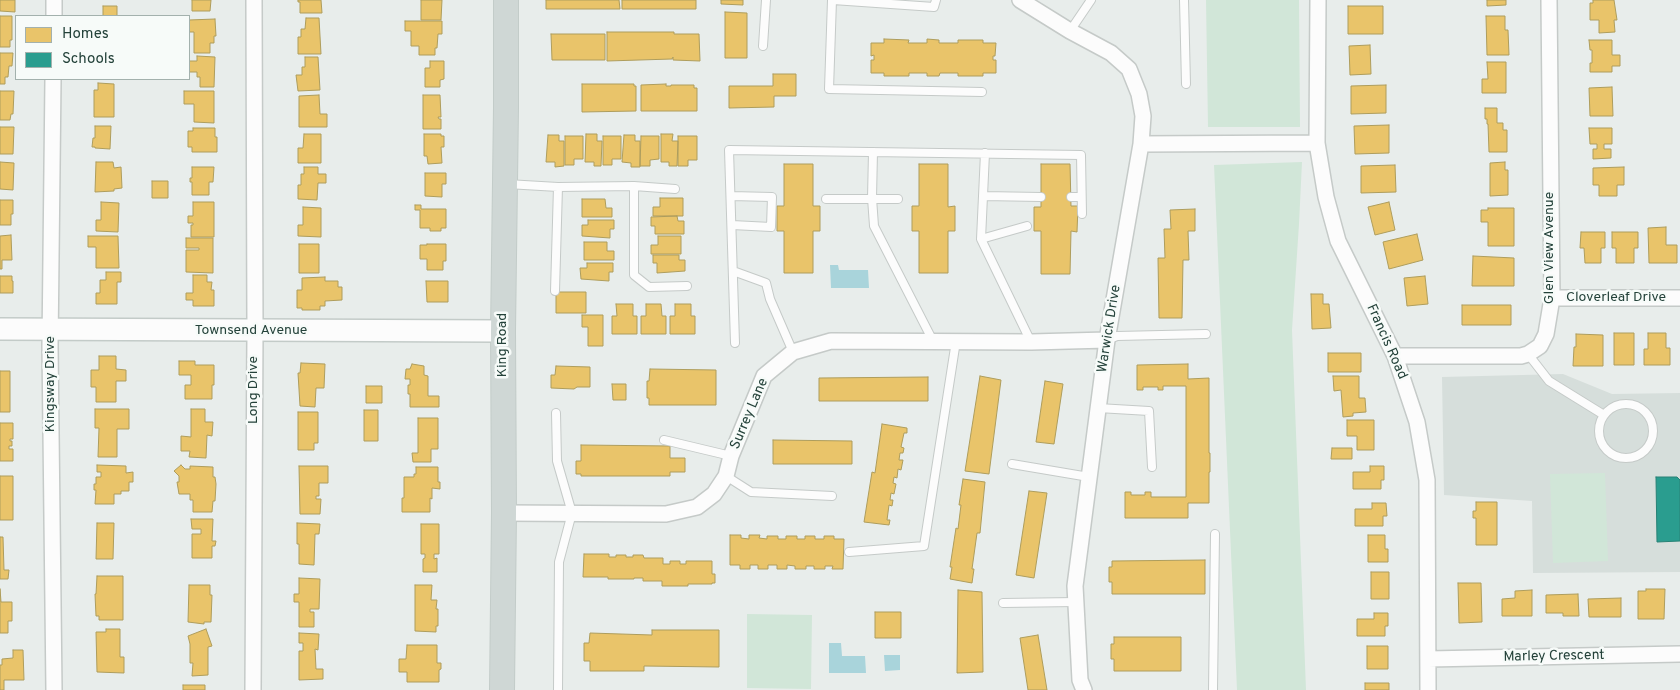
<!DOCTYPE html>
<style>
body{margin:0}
#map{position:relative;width:1680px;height:690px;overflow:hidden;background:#e8edeb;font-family:Overpass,sans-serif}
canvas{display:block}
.legend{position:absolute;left:15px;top:15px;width:175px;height:65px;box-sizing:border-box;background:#f7fbf9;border:1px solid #a3b1ad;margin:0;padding:6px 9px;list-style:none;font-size:15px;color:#24423a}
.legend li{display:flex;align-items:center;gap:10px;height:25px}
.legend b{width:25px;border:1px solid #a3b1ad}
</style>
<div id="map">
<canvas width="1680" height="690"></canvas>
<ul class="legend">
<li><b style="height:14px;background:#e9c46a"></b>Homes</li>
<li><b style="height:14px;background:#2a9d8f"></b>Schools</li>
</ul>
</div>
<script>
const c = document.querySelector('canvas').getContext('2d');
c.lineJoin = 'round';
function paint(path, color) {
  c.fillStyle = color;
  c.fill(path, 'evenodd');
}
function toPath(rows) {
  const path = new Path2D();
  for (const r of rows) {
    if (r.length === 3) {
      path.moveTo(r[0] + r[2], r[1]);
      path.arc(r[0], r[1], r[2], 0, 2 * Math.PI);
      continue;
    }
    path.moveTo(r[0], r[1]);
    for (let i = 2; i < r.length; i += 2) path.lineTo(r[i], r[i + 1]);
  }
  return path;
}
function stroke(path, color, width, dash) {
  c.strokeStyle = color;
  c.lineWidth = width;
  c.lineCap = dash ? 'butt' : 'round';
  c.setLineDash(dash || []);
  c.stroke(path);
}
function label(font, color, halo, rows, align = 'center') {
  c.font = font + ' Overpass,sans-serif';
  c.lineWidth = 5;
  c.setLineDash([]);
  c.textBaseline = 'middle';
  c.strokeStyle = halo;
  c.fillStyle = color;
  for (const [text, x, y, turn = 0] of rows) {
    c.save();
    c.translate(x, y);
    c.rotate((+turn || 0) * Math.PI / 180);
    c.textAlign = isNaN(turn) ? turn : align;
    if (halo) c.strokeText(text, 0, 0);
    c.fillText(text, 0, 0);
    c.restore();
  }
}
const built = toPath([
 [1563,374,1612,394,1680,393,1680,572,1533,573,1532,501,1444,495,1442,377]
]);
const green = toPath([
 [1206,0,1299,0,1300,127,1208,127],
 [1302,162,1299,224,1292,330,1306,690,1237,690,1214,165],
 [1605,473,1608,561,1553,563,1550,474],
 [747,614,812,615,811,689,747,688]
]);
const water = toPath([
 [830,265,838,265,839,270,868,270,869,288,831,288],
 [829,643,841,643,842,656,865,656,866,673,829,673],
 [884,655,900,655,900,670,885,671]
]);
const homes = toPath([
 [0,0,15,0,15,12,0,11,0,0],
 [192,0,211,0,210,11,192,11,192,0],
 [298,0,321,0,322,13,300,13,300,2,298,2,298,0],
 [421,0,442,0,441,20,421,20,421,0],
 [546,0,619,0,620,9,546,9,546,0],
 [622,0,696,0,696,9,622,9,622,0],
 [721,0,743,0,743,5,721,4,721,0],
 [1487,0,1506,0,1506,5,1487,6,1487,0],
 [1593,0,1614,0,1617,20,1614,20,1615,32,1599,33,1599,20,1590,20,1590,3,1593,3,1593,0],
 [103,6,117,6,117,16,103,16,103,6],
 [1348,6,1383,6,1383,34,1348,34,1348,6],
 [725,12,747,13,747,58,725,58,725,12],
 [0,16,12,16,12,40,10,40,10,47,0,47,0,16],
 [1486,16,1505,16,1505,30,1508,30,1509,55,1487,55,1486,16],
 [306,18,319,18,321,54,298,54,298,37,301,37,301,29,305,29,306,18],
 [215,19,216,36,214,36,214,43,210,43,210,53,194,53,194,32,189,32,189,20,215,19],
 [405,21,442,21,442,34,438,34,437,48,435,48,435,55,419,55,419,46,411,46,411,31,405,31,405,21],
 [607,32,674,32,674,34,699,34,700,61,673,60,673,57,672,59,607,61,607,32],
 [551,34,605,34,605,60,552,60,551,34],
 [884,39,909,40,908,43,927,43,927,39,939,40,939,43,958,43,958,40,983,40,983,43,996,43,995,56,993,56,993,60,996,60,996,73,983,73,983,76,958,76,958,73,940,73,939,76,927,76,927,73,909,73,909,76,884,76,884,73,871,73,871,60,874,60,874,55,871,56,871,43,884,43,884,39],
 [1589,40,1612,40,1612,55,1620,55,1620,66,1612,66,1612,72,1590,72,1590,63,1592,63,1592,50,1590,50,1589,40],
 [1370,45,1371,74,1350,75,1349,46,1370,45],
 [0,53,13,53,12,66,9,66,8,77,5,77,5,84,0,84,0,53],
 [197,56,215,57,214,87,200,87,200,77,197,77,197,72,189,72,189,61,197,61,197,56],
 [305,57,318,57,320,90,298,91,296,75,302,75,302,67,305,67,305,57],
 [430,61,444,61,444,79,440,80,440,87,425,87,425,68,430,68,430,61],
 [1487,62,1506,62,1506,93,1482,93,1482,79,1488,79,1487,62],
 [773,74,796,74,796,96,774,96,774,107,729,108,729,86,773,86,773,74],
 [98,83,114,84,114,117,94,117,94,90,98,90,98,83],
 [582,84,634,84,634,86,636,86,636,111,582,112,582,84],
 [666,84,666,86,671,86,671,85,694,85,694,88,697,88,697,111,641,111,641,85,666,84],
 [1386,85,1386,113,1351,114,1351,86,1386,85],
 [1612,87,1613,116,1590,116,1589,88,1612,87],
 [0,91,14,91,13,114,11,114,10,120,0,120,0,91],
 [184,91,214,91,214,123,194,122,194,104,184,104,184,91],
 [319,95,320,114,327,114,327,127,299,127,299,96,319,95],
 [423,95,440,95,441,117,438,117,439,119,441,119,441,129,423,129,423,95],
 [1485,108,1497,108,1497,123,1503,123,1503,130,1507,130,1507,152,1489,152,1488,124,1487,124,1487,119,1485,119,1485,108],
 [1389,125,1389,153,1355,154,1354,126,1389,125],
 [95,126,111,126,110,149,95,148,95,147,92,147,93,138,95,138,95,126],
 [0,127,14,127,13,154,0,154,0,127],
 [193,128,215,128,215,137,217,137,217,152,192,152,192,147,188,147,188,131,193,131,193,128],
 [1589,128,1612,128,1612,144,1604,144,1604,149,1611,149,1611,158,1593,159,1593,149,1597,149,1597,144,1590,144,1589,128],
 [304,134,321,134,321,163,298,163,298,148,303,148,304,134],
 [424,134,441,134,441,136,444,136,444,147,441,147,442,163,428,164,427,156,424,156,424,134],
 [586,134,597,134,597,141,602,141,601,166,594,166,594,162,585,162,586,134],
 [661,134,673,134,672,141,678,141,677,166,669,166,669,162,661,162,661,134],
 [548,135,559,135,559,141,564,141,564,166,555,167,555,162,546,162,548,135],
 [624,135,635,135,635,141,640,141,640,167,631,167,631,163,622,162,624,135],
 [565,136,583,136,583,159,574,159,574,165,565,165,565,136],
 [603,136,621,136,621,159,612,159,612,165,603,165,603,136],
 [641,136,659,136,659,159,650,160,650,166,640,166,641,136],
 [678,136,697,136,697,160,688,160,688,166,678,166,678,136],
 [0,162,14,163,13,190,0,189,0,162],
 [96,162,113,162,114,168,121,167,122,188,114,189,114,191,95,192,96,162],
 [1505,162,1505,170,1508,170,1508,195,1490,196,1490,163,1505,162],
 [784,164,813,164,813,206,820,206,820,231,813,231,813,273,784,273,784,231,777,231,777,206,784,206,784,164],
 [919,164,948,164,948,207,955,206,955,231,948,231,948,273,919,273,919,231,912,231,912,206,919,206,919,164],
 [1041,164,1070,164,1071,206,1078,206,1077,232,1071,231,1070,274,1041,274,1041,231,1034,231,1034,207,1041,207,1041,164],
 [1395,165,1396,192,1361,193,1361,166,1395,165],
 [192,167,214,167,213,182,209,182,209,195,192,195,192,182,190,182,190,178,192,178,192,167],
 [304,167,318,167,318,174,326,174,326,183,318,183,317,200,298,199,298,185,301,185,301,174,304,174,304,167],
 [1624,167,1624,185,1617,185,1617,196,1599,196,1599,185,1593,185,1593,168,1624,167],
 [425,173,446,173,446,184,442,184,442,197,425,196,425,173],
 [152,181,168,181,168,198,152,198,152,181],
 [660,198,683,198,683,216,653,216,653,207,660,207,660,198],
 [582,199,605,199,606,208,612,208,612,217,582,217,582,199],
 [0,200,13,200,13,214,11,214,11,225,0,225,0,200],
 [101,202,119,203,118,232,96,231,96,220,101,220,101,202],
 [193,202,214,202,214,237,191,237,191,225,193,225,193,223,188,223,188,216,193,216,193,202],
 [1389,202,1395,230,1375,235,1368,207,1389,202],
 [415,205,421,205,421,209,446,209,446,228,441,228,441,231,430,231,430,228,420,228,420,210,415,210,415,205],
 [303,207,321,208,321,237,298,236,298,225,303,225,303,207],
 [1488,208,1514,208,1514,246,1488,246,1488,222,1481,222,1481,210,1488,210,1488,208],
 [1195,209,1195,231,1188,231,1189,260,1183,260,1182,318,1159,318,1158,258,1165,258,1164,229,1171,229,1170,210,1195,209],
 [677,216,678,221,684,221,684,234,655,234,655,226,651,226,651,217,677,216],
 [588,220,614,220,614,229,610,229,610,238,582,236,582,225,588,225,588,220],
 [1666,227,1666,245,1677,245,1677,263,1649,263,1648,228,1666,227],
 [1581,232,1605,232,1605,248,1601,248,1601,263,1585,263,1584,248,1580,248,1581,232],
 [1612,232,1638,232,1638,248,1634,248,1634,263,1616,263,1616,248,1612,248,1612,232],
 [1417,234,1423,260,1389,269,1383,242,1417,234],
 [11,235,12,260,2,260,2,269,0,269,0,236,11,235],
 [88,236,118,236,119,268,96,268,96,247,88,247,88,236],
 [658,236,681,236,681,254,651,254,651,245,658,245,658,236],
 [186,238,213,238,213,273,186,272,186,250,199,250,199,248,186,248,186,238],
 [584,242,607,242,607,251,614,251,614,260,584,260,584,242],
 [299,244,319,244,319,273,299,273,299,244],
 [427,244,446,244,446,261,443,261,443,270,427,270,427,259,420,259,420,245,427,245,427,244],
 [653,255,679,255,679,260,685,260,685,271,657,273,657,263,653,263,653,255],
 [1473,256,1514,258,1514,286,1472,286,1473,256],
 [587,263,613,263,613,272,609,272,609,281,581,279,580,268,587,268,587,263],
 [106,272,121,272,121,282,117,282,117,304,96,304,96,293,100,293,100,280,106,280,106,272],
 [193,275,207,275,207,282,212,282,211,290,214,290,214,306,193,306,193,300,186,300,186,293,193,293,193,275],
 [0,276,12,276,12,281,13,281,13,293,0,293,0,276],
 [1425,276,1428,304,1407,306,1404,278,1425,276],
 [325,277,325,281,338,281,338,287,342,287,342,300,325,301,325,306,320,306,320,310,302,310,302,308,297,308,297,290,302,290,302,278,325,277],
 [426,281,448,281,448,302,427,302,426,281],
 [556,292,586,292,586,313,556,313,556,292],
 [1311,294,1323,294,1323,304,1329,304,1331,328,1312,329,1311,294],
 [616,304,633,304,633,316,637,316,637,334,612,334,612,316,617,316,616,304],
 [646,304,661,304,662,316,666,316,666,334,641,334,641,316,646,316,646,304],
 [675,304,691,304,691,316,695,316,695,334,670,334,670,316,675,316,675,304],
 [1462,305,1511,305,1511,325,1462,325,1462,305],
 [582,315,603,315,603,346,588,346,588,327,582,327,582,315],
 [1614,333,1634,333,1634,365,1614,365,1614,333],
 [1648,333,1666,333,1666,348,1670,348,1670,365,1644,365,1644,349,1648,349,1648,333],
 [1576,334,1603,335,1603,366,1573,366,1574,347,1576,347,1576,334],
 [1328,353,1361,353,1361,372,1328,372,1328,353],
 [99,356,116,356,116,369,126,370,126,381,116,381,116,402,96,402,96,387,91,387,91,370,99,370,99,356],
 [179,361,195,361,195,365,214,365,214,385,212,385,212,399,185,399,185,385,191,385,191,375,179,375,179,361],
 [301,363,325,364,324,388,316,388,315,407,300,406,298,373,300,373,301,363],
 [412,364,424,366,424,375,428,376,428,396,439,396,439,407,410,407,410,394,408,394,408,385,410,385,410,379,405,379,406,369,410,369,412,364],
 [1188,364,1188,379,1209,378,1209,453,1210,453,1210,472,1209,472,1209,503,1188,503,1188,518,1125,518,1125,492,1131,492,1131,495,1145,495,1145,492,1151,492,1151,497,1186,497,1186,386,1163,386,1163,390,1158,390,1158,387,1143,387,1143,390,1137,390,1137,365,1188,364],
 [556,366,590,367,590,387,577,387,574,389,551,388,551,375,555,375,556,366],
 [650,369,716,370,716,405,649,405,649,398,647,398,647,381,649,381,650,369],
 [0,371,10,371,10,412,0,412,0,371],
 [980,376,1001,380,989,474,965,471,980,376],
 [1333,376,1359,376,1359,398,1365,398,1366,412,1353,413,1353,416,1343,417,1341,390,1334,391,1333,376],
 [928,377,928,401,819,401,819,378,928,377],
 [1045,381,1063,384,1054,444,1036,442,1045,381],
 [612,384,626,384,626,400,613,400,612,384],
 [366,386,382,386,382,403,366,403,366,386],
 [95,409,129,409,129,429,117,429,117,457,98,457,99,428,95,428,95,409],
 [191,409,205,409,205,422,213,422,212,436,207,435,206,458,189,457,190,451,181,451,181,436,191,437,191,409],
 [364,410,378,410,378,441,364,441,364,410],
 [298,412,318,412,318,443,314,443,314,450,298,450,298,412],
 [418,418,438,418,438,449,431,449,431,462,413,462,412,453,418,453,418,418],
 [1347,420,1374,420,1374,450,1357,450,1357,436,1347,436,1347,420],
 [0,423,13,423,13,439,10,439,10,441,12,441,12,446,9,446,9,449,13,449,13,461,0,461,0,423],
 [882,424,907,428,907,433,904,433,901,447,904,448,903,453,900,453,899,460,903,460,901,470,898,469,897,478,894,477,893,483,896,484,894,494,891,493,890,500,893,500,892,506,889,505,887,520,890,520,889,525,864,522,872,472,875,473,882,424],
 [773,440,852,441,852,464,773,464,773,440],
 [581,445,670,446,670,458,685,458,685,472,670,472,670,476,581,476,581,474,576,474,576,461,581,461,581,445],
 [1332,448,1352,448,1352,459,1331,459,1332,448],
 [97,465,126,466,126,473,133,472,133,482,129,482,129,491,121,491,121,494,114,494,114,504,95,504,96,490,94,490,94,484,96,484,96,477,101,477,101,472,97,472,97,465],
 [181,465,185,469,190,469,190,466,213,467,213,477,215,477,216,484,215,501,213,501,212,512,193,512,193,500,190,500,190,494,179,494,177,482,179,482,179,476,174,471,181,465],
 [299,466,328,466,328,483,319,483,319,496,316,496,316,499,321,499,320,514,300,514,299,466],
 [1370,466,1384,466,1384,480,1381,480,1381,489,1353,489,1353,472,1370,472,1370,466],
 [416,467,438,467,438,482,440,482,440,489,432,488,432,499,430,498,430,512,402,512,402,498,404,498,404,477,414,477,414,474,416,474,416,467],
 [0,476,13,476,13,520,0,520,0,476],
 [963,479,985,482,980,533,977,533,972,569,974,569,972,583,950,579,952,567,950,567,956,528,958,529,961,505,959,505,963,479],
 [1029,491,1047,493,1034,578,1016,575,1029,491],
 [1476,502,1497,502,1497,545,1476,545,1476,518,1473,518,1473,511,1476,511,1476,502],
 [1372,503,1386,503,1387,516,1383,516,1383,526,1355,526,1355,509,1372,509,1372,503],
 [191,519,213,519,212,541,216,541,215,546,212,546,212,558,192,558,192,534,201,534,201,529,192,529,191,519],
 [97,523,114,523,113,559,96,559,97,523],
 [297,523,320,524,319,534,315,534,314,565,299,564,299,544,297,544,297,523],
 [421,524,439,524,439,554,434,554,434,559,437,558,437,572,423,572,423,559,425,558,425,554,421,554,421,524],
 [730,535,741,535,741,538,749,539,749,535,760,535,759,538,767,539,767,536,778,536,778,539,786,539,786,536,797,536,797,539,805,539,805,536,815,536,815,539,824,539,824,536,834,536,834,539,844,539,843,569,832,569,833,566,825,566,825,569,814,569,814,566,806,566,806,569,795,569,795,566,787,565,787,569,777,569,777,565,768,565,768,569,758,569,758,565,750,565,750,569,740,569,740,565,730,565,730,535],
 [1368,535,1385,535,1385,549,1388,549,1388,562,1368,562,1368,535],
 [0,537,3,537,4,570,9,570,8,579,0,579,0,537],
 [584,554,609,554,609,557,616,557,616,555,626,555,626,557,633,557,633,555,643,555,644,558,663,558,663,564,670,564,670,561,680,561,680,564,686,564,686,561,712,561,712,574,715,574,715,583,712,583,712,584,688,584,688,586,662,586,662,581,643,581,643,578,634,578,634,579,608,579,608,577,583,577,584,554],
 [1205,560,1205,594,1112,594,1112,582,1109,582,1109,567,1112,567,1112,561,1205,560],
 [1371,572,1389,572,1389,599,1371,599,1371,572],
 [97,576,123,576,123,620,99,620,99,616,96,616,95,594,96,594,97,576],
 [299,578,320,579,319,609,310,609,310,612,314,612,314,627,299,627,299,602,294,602,294,594,299,594,299,578],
 [1458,583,1481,583,1482,622,1459,623,1458,583],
 [189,585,210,585,210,595,212,595,211,622,204,622,204,624,188,622,189,585],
 [415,585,432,585,431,600,437,600,436,609,438,609,438,626,436,626,436,632,415,631,415,585],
 [0,589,1,602,12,602,12,621,8,621,8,633,0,633,0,589],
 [1646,589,1665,589,1664,619,1638,619,1638,591,1646,591,1646,589],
 [958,590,982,592,983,672,957,673,958,590],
 [1532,590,1532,616,1502,616,1502,599,1515,598,1515,591,1532,590],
 [1578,594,1579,616,1563,616,1563,613,1546,613,1546,595,1578,594],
 [1621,598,1621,617,1589,617,1588,599,1621,598],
 [875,612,901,612,901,638,875,638,875,612],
 [1374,613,1388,613,1388,626,1385,626,1385,636,1357,636,1357,619,1374,619,1374,613],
 [106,629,120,629,120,657,124,657,124,673,97,672,96,632,106,632,106,629],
 [206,629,212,646,208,647,208,675,192,676,193,663,190,663,190,644,188,636,206,629],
 [652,630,719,630,719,667,644,666,644,671,590,671,590,661,584,661,584,643,589,643,590,633,652,635,652,630],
 [299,633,319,634,318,650,315,649,316,669,323,669,323,679,299,680,299,651,303,651,303,643,299,643,299,633],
 [1038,635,1047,690,1028,690,1020,638,1038,635],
 [1114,637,1181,637,1181,671,1114,671,1114,659,1111,659,1111,644,1114,644,1114,637],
 [407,645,437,645,437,663,441,663,441,669,439,670,439,682,407,682,407,672,399,672,399,659,406,659,407,645],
 [1367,646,1388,646,1388,669,1367,669,1367,646],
 [13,650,23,650,24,680,4,680,4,690,0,690,0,665,2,665,2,659,13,658,13,650],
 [1365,683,1389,683,1389,690,1365,690,1365,683],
 [183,685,205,685,205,690,183,690,183,685]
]);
const schools = toPath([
 [1656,477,1677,477,1680,480,1680,541,1657,542,1656,477]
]);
const lane = toPath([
 [832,0,829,89,982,92],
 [833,0,934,7,936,0],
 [1184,0,1186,84],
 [1070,31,1091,0],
 [763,46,766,0],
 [873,152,872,198,874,226,933,341],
 [985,153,981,239,1031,342],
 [507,184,558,187,634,186,675,189],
 [634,186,634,275,649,287,687,286],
 [731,196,772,197,771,227,732,225],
 [983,196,1041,197],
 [1071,197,1081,197],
 [826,199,898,199],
 [981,239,1027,226],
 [733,271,766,283,770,299,793,352],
 [555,291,558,187],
 [1107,340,1117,336,1206,334],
 [735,343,729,150,1081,155,1082,214],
 [1528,354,1549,381,1604,415],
 [1626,431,27],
 [1098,408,1149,411,1152,467],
 [556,413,557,461,572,513,559,562,558,690],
 [664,440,731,456],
 [1012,464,1089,477],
 [726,476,751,492,832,496],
 [849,552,924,546,956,341],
 [1003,603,1076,602],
 [1213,690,1215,534]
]);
const street = toPath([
 [1020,0,1070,31,1111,53,1129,69,1139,94,1143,116,1141,144,1107,340,1075,586,1080,680,1084,690],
 [1318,0,1317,143,1326,197,1338,241,1395,356,1417,422,1427,480,1428,690],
 [54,16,54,0],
 [53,79,50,346,54,690],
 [1141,144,1317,143],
 [1552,298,1680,298],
 [1395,356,1521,356,1528,354,1540,346,1546,334,1552,298,1549,0],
 [504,513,666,514,697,507,714,494,726,476,731,456,764,376,793,352,831,341,1031,342,1107,340],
 [1428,659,1680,654],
 [253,690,255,331,254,0]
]);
const secondary = toPath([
 [0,329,503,331]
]);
const primary = toPath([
 [502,690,504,513,503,331,506,108,506,0]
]);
const streetNames = [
 ["Glen View Avenue",1550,248,-90],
 ["Cloverleaf Drive",1616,298],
 ["Warwick Drive",1110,329,-81],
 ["Townsend Avenue",251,331],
 ["Francis Road",1386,342,66],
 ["King Road",503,345,-90],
 ["Kingsway Drive",51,384,-90],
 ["Long Drive",254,390,-90],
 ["Surrey Lane",750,414,-67],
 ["Marley Crescent",1554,657,-1]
];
paint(built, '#d6dedb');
paint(green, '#d1e6d8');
paint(water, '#a9d4db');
paint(homes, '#e9c46a');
stroke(homes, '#ae9d5c', 1);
paint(schools, '#2a9d8f');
stroke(schools, '#288276', 1);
stroke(lane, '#c5cac8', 10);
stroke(street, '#c5cac8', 18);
stroke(secondary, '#c3cbc8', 24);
stroke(primary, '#c3ccc9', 26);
stroke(lane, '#fcfcfc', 8);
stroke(street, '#fcfcfc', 15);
stroke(secondary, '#fcfcfc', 21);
stroke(primary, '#cfd7d5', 24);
label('14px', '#24423a', '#f7fbf9', streetNames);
</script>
